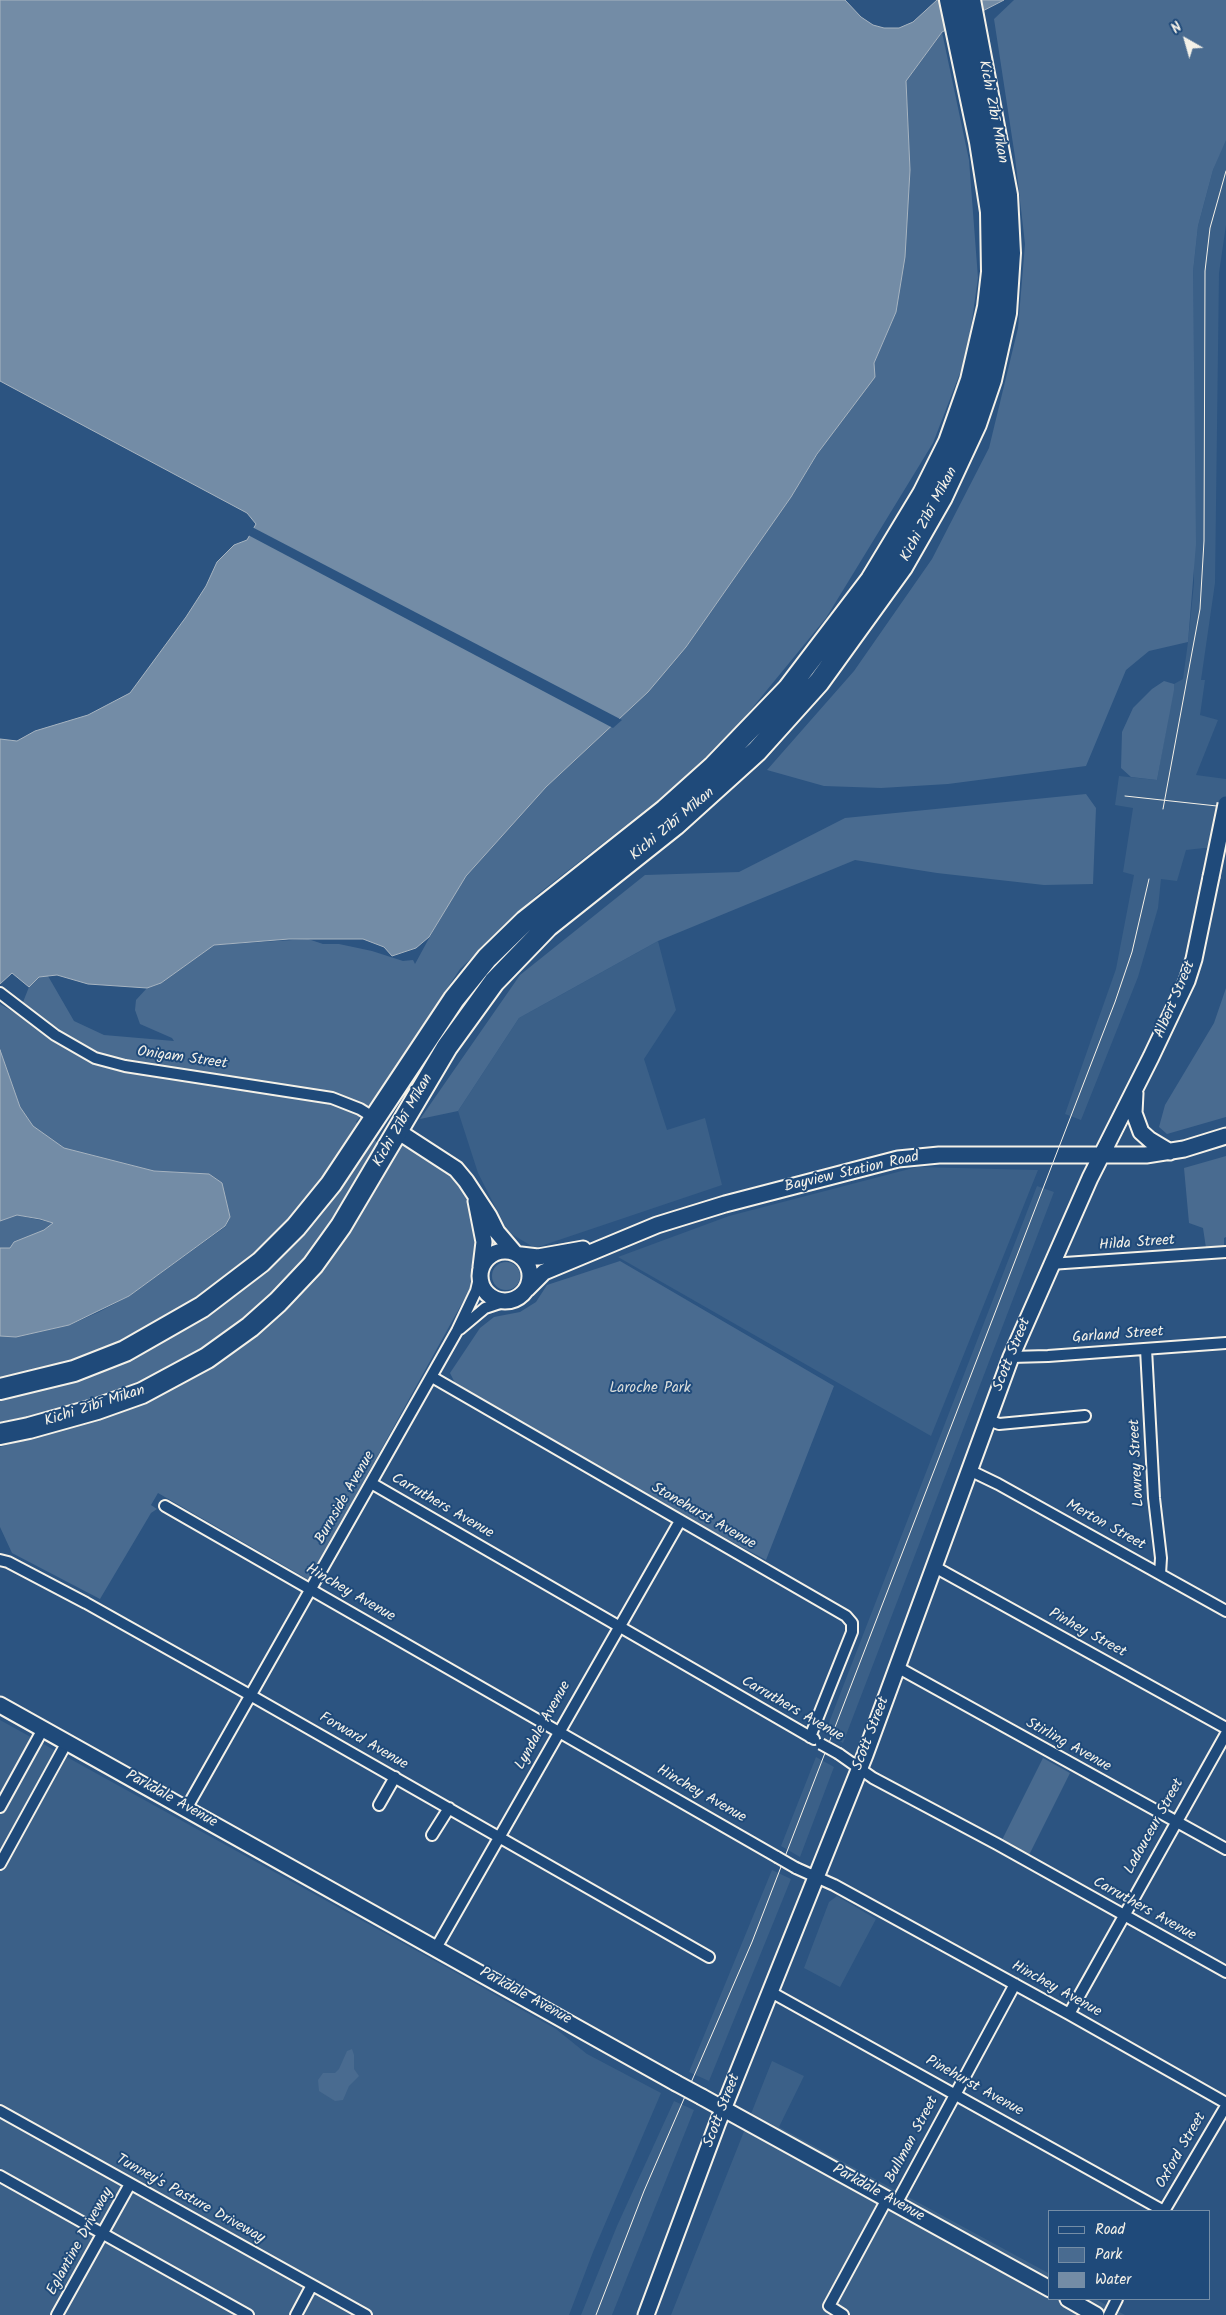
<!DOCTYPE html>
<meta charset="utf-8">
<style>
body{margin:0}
#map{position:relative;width:1226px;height:2315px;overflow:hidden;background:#2c5481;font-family:Kalam,sans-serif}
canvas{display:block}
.legend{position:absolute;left:1048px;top:2210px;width:162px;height:90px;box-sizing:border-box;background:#1f4a7a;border:1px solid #748da6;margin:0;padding:6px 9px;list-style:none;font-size:15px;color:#f4f1e8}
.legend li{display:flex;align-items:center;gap:10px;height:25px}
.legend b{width:25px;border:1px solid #748da6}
.north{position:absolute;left:1161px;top:15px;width:50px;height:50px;-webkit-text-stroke:4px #1f4a7a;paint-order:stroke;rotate:322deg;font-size:14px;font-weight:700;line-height:20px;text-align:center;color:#f4f1e8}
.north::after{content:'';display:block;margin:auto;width:18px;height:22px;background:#f4f1e8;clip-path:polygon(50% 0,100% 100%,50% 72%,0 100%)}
</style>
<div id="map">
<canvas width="1226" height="2315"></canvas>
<ul class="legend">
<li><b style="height:6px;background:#1f4a7a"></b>Road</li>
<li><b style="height:14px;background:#496b90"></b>Park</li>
<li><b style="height:14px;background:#738ca6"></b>Water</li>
</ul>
<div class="north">N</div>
</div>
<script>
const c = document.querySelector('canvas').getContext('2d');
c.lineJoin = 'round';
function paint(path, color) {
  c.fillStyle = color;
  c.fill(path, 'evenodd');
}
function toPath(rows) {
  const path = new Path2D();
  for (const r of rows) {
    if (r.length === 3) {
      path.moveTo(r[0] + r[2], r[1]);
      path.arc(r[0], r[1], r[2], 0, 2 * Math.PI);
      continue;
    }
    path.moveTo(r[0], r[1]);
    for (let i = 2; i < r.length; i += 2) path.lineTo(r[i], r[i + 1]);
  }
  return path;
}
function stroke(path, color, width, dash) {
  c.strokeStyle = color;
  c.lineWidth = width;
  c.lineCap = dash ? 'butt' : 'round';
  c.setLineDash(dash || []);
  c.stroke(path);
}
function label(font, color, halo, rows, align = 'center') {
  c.font = font + ' Kalam,sans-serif';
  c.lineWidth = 4;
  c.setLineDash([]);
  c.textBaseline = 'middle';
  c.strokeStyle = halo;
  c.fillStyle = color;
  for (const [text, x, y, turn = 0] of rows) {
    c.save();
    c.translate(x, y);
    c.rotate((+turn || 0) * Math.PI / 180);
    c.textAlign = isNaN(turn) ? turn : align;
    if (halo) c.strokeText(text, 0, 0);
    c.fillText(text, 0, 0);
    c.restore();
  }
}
const built = toPath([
 [1226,137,1226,225,1219,273,1215,583,1201,680,1205,680,1200,715,1218,720,1196,775,1226,779,1226,849,1204,848,1186,850,1177,881,1161,879,1158,908,1138,977,1081,1120,1065,1114,1116,969,1134,875,1123,872,1133,808,1115,805,1119,776,1157,780,1174,684,1183,679,1188,642,1194,583,1193,272,1198,226,1213,170],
 [658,941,676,1010,644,1059,667,1130,705,1118,722,1185,535,1248,508,1232,478,1173,458,1111,519,1018],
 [917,1167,1038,1170,931,1436,618,1257,729,1216],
 [1037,1186,1054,1192,843,1743,826,1733,830,1720],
 [0,1720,446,1967,556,2029,587,2054,661,2093,593,2252,569,2315,0,2315],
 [816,1757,834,1767,800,1857,781,1846],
 [772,1870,791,1879,709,2081,689,2072],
 [837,1896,876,1919,840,1987,804,1968,829,1902],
 [772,2061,804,2076,779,2127,1050,2274,1050,2299,1095,2299,1125,2315,671,2315],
 [674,2101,694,2110,612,2315,581,2315,617,2226]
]);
const green = toPath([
 [1014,0,1226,0,1226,140,1213,170,1198,226,1193,272,1196,544,1188,642,1149,651,1126,670,1086,766,948,784,881,788,824,786,767,770,854,671,932,559,989,448,1018,328,1025,244,1015,157,994,19],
 [942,32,969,160,978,278,967,355,933,443,826,618,735,729,685,779,538,894,460,969,378,1093,356,1122,381,1146,309,1258,242,1323,168,1373,93,1403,0,1422,0,1336,16,1337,69,1325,99,1312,129,1296,197,1247,225,1227,230,1217,222,1183,209,1174,154,1171,64,1148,33,1126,20,1107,2,1058,0,1050,0,1004,15,1013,23,1002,29,987,39,977,48,976,74,1021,104,1035,174,1041,172,1038,140,1024,135,1010,136,1000,147,988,161,983,214,945,308,939,323,944,339,944,372,951,403,961,413,960,415,964,446,907,466,876,546,787,686,647,791,497,874,363,896,312,910,170,906,81],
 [1164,681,1174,684,1174,690,1157,780,1131,777,1121,768,1122,732,1133,708,1152,689],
 [1086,794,1096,808,1093,884,1044,885,937,873,855,860,658,941,519,1018,458,1111,420,1119,520,975,645,875,739,872,845,818],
 [1226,988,1226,1117,1167,1134,1159,1127,1165,1105,1214,1023],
 [401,1143,441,1166,462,1189,475,1221,479,1239,471,1287,309,1580,158,1493,151,1505,157,1509,151,1513,100,1599,12,1553,0,1527,0,1447,90,1422,139,1403,175,1387,240,1347,269,1323],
 [1226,1156,1226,1237,1224,1238,1224,1247,1206,1248,1203,1228,1189,1223,1184,1168],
 [17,1215,53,1223,44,1230,14,1242,10,1248,0,1248,0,1221],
 [620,1261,834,1386,766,1560,619,1481,455,1383,450,1373,480,1328,494,1317,520,1312,536,1302,547,1285],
 [506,1276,14],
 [1043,1758,1070,1773,1029,1855,1002,1840],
 [352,2049,354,2055,354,2069,359,2076,349,2086,343,2100,335,2101,319,2091,318,2080,323,2073,335,2073,339,2069,347,2051]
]);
const water = toPath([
 [0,0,845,0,861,17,873,25,884,28,899,28,913,22,937,0,1004,0,942,32,906,81,910,170,905,257,896,312,874,363,875,377,817,454,791,497,686,647,648,692,546,787,466,876,429,937,416,948,392,956,384,947,363,939,289,939,214,945,161,983,147,988,88,984,57,975,39,977,29,987,12,973,0,984,0,739,17,741,35,731,88,715,130,693,186,617,206,586,217,562,234,545,247,540,256,524,247,513,0,381,0,0],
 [0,1050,20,1107,33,1126,64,1148,154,1171,209,1174,222,1183,230,1217,225,1226,129,1296,69,1325,16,1337,0,1336,0,1248,10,1248,14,1242,44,1230,53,1223,40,1219,17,1215,0,1221,0,1050]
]);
const pier = toPath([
 [252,527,622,720,613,728,248,535]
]);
const street = toPath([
 [0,993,55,1035,95,1058,125,1066,332,1098,360,1109,376,1119],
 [1050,1264,1226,1252],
 [460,1329,485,1308,506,1301],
 [1146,1349,1154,1498,1161,1558,1160,1574],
 [1011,1357,1048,1356,1226,1343],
 [432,1377,846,1616,852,1623,852,1632,810,1737],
 [988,1420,999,1424,1085,1416],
 [969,1470,998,1484,1226,1611],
 [371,1483,814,1739],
 [165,1506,777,1857],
 [0,1560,8,1562,86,1603,250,1695,709,1957],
 [933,1566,1226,1728],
 [897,1667,1226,1849],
 [839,1754,873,1778,997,1844,1226,1972],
 [379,1805,395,1777],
 [0,1807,43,1729],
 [186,1809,457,1331,476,1291,480,1274],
 [432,1835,449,1808],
 [0,1864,67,1742],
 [796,1868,834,1885,1069,2014,1226,2103],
 [436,1948,680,1521],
 [769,1991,1164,2211],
 [1069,2014,1226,1734],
 [0,2111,366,2315],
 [0,2176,248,2315],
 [896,2204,1015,1984],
 [1164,2211,1226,2106],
 [57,2315,130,2184],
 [296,2315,312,2285],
 [843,2315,829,2306,887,2199],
 [1109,2315,1117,2299]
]);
const secondary = toPath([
 [1135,1093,1134,1113,1141,1132,1150,1140,1170,1152],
 [399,1132,456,1169,466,1181,489,1216,497,1232,514,1252],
 [476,1201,484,1242,481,1267],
 [505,1276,25],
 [521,1255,538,1257,583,1249],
 [527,1289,544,1272,657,1225,725,1204,898,1159,939,1155,1146,1155,1184,1149,1226,1136],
 [0,1705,676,2083],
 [702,2097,1050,2289],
 [1068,2299,1096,2315],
 [646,2315,718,2122,865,1755,1011,1357,1090,1178,1151,1057,1187,981,1194,959,1211,877]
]);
const highway = toPath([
 [0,1389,74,1371,125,1351,202,1307,261,1262,296,1227,331,1184,454,999,487,958,525,921,665,810,713,767,788,689,871,580,923,494,949,442,971,380,988,307,992,272,991,212,980,142,950,0],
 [0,1434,29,1428,97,1409,142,1393,207,1358,250,1327,278,1302,313,1265,341,1226,447,1047,494,982,548,926,675,825,757,751,819,682,902,567,942,497,976,424,991,380,1006,313,1010,253,1007,195,970,0]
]);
const tram = toPath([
 [1125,796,1226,807],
 [1163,809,1200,609,1204,541,1205,271,1210,228,1226,171],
 [596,2315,644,2191,752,1942,1115,1002,1132,952,1149,879]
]);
const streetBridge = toPath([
 [821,1744,839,1754],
 [777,1857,796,1868]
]);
const secondaryBridge = toPath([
 [1211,877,1226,804],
 [676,2083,702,2097]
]);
const streetNames = [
 ["Kichi Zībī Mīkan",992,112,79],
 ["Kichi Zībī Mīkan",930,515,-62],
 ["Kichi Zībī Mīkan",673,825,-40],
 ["Albert Street",1176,1000,-67],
 ["Onigam Street",182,1059,8],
 ["Kichi Zībī Mīkan",404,1121,-60],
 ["Bayview Station Road",852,1173,-13],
 ["Hilda Street",1137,1244,-4],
 ["Garland Street",1118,1336,-4],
 ["Scott Street",1013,1355,-68],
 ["Kichi Zībī Mīkan",95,1407,-18],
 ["Lowrey Street",1138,1463,-93],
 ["Burnside Avenue",346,1498,-60],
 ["Carruthers Avenue",442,1507,30],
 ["Stonehurst Avenue",703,1517,30],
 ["Merton Street",1105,1526,29],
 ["Hinchey Avenue",350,1594,30],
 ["Pinhey Street",1087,1634,29],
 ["Carruthers Avenue",792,1710,30],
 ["Lyndale Avenue",544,1726,-61],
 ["Scott Street",872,1734,-69],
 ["Forward Avenue",363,1742,30],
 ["Stirling Avenue",1068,1746,29],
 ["Hinchey Avenue",701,1795,30],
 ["Parkdale Avenue",171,1800,29],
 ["Ladouceur Street",1155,1827,-61],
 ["Carruthers Avenue",1144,1910,29],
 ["Hinchey Avenue",1056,1990,29],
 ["Parkdale Avenue",525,1997,29],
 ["Pinehurst Avenue",974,2087,29],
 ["Scott Street",723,2111,-69],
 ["Bullman Street",913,2140,-62],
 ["Oxford Street",1182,2151,-60],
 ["Parkdale Avenue",878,2194,29],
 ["Tunney's Pasture Driveway",190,2200,29],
 ["Eglantine Driveway",81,2242,-61]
];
const parkNames = [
 ["Laroche Park",650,1389]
];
paint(built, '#3b6088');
paint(green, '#496b90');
paint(water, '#738ca6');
stroke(water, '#a7b4c0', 1);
paint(pier, '#2c5481');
stroke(street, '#f4f1e8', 14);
stroke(secondary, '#f4f1e8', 19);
stroke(highway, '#f4f1e8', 24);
stroke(street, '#1f4a7a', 10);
stroke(secondary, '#1f4a7a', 15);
stroke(highway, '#1f4a7a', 20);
stroke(tram, '#f4f1e8', 1);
stroke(streetBridge, '#f4f1e8', 14, []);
stroke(secondaryBridge, '#f4f1e8', 19, []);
stroke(streetBridge, '#1f4a7a', 10);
stroke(secondaryBridge, '#1f4a7a', 15);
label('15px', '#f4f1e8', '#1f4a7a', streetNames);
label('15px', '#dadddb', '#1f4a7a', parkNames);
</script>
